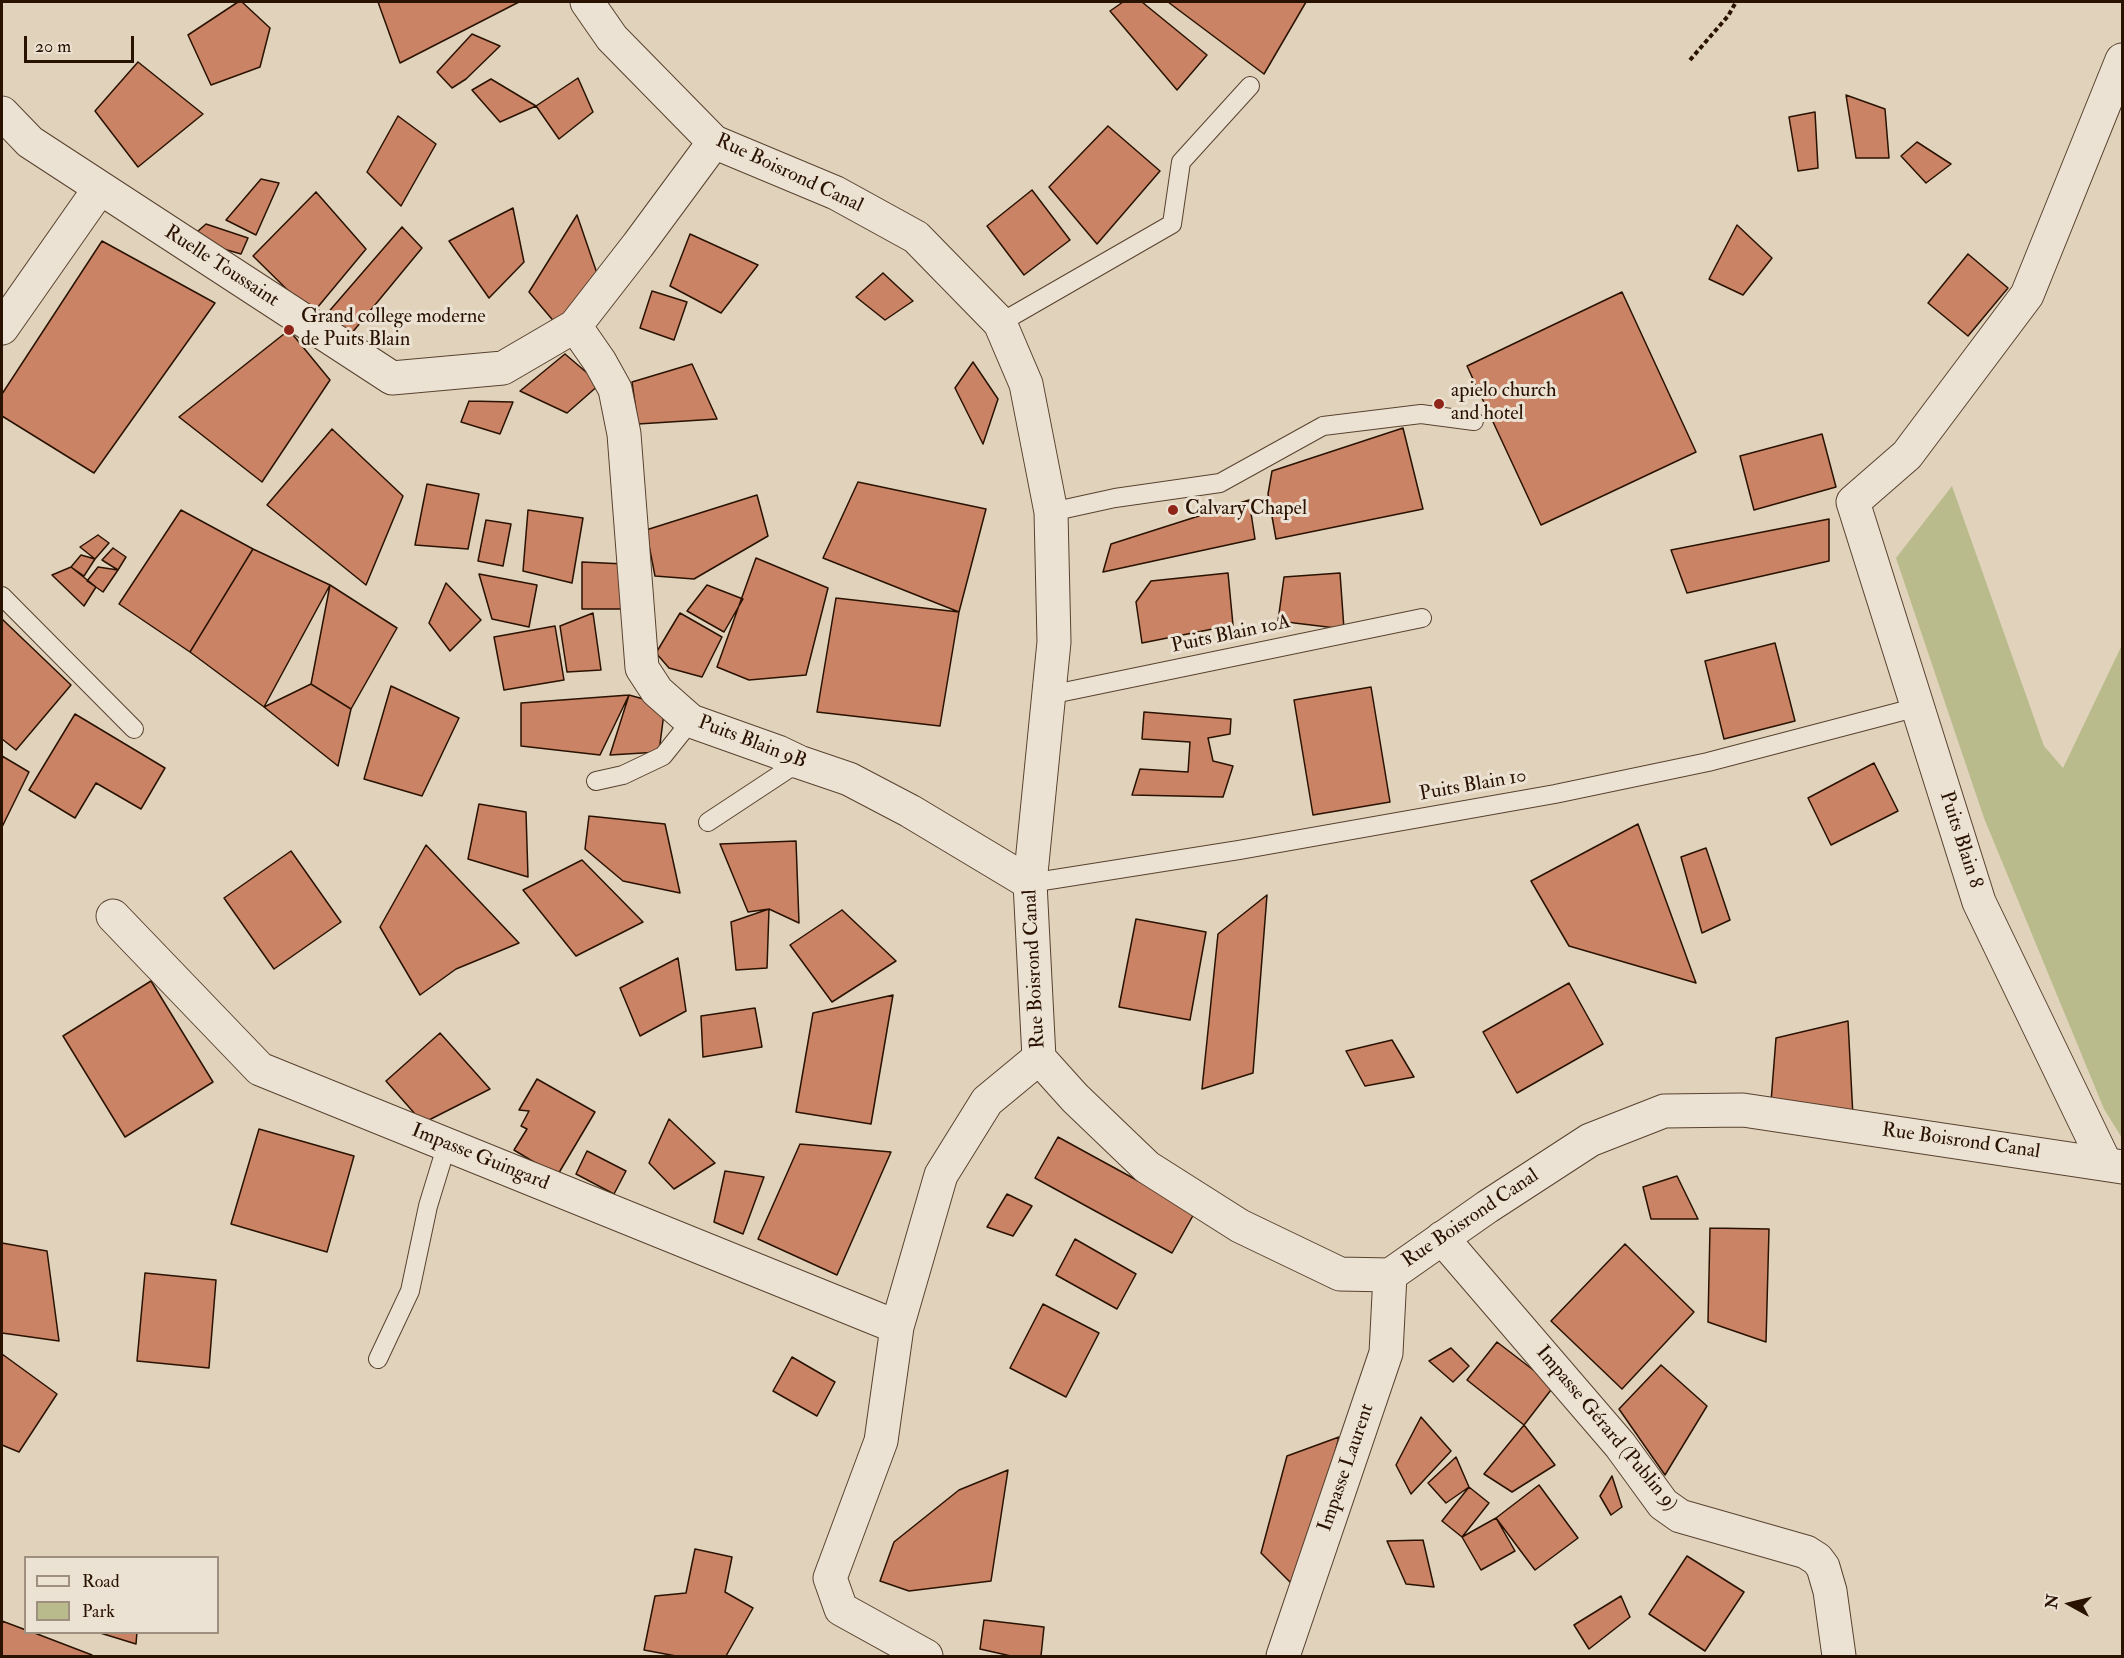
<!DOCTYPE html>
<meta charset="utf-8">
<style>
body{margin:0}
#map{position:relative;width:2124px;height:1658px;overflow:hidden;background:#e1d3bb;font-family:"IM FELL Double Pica",serif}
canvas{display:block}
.frame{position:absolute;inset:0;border:3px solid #2a1200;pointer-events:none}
.legend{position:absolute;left:24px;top:1556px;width:195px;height:78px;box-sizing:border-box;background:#ece2d3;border:2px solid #9e8f7f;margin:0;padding:8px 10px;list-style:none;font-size:18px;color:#2a1200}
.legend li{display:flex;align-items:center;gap:12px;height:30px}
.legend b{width:30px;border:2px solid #9e8f7f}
.north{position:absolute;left:2040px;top:1574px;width:60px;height:60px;-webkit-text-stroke:4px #ece2d3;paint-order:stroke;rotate:278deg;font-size:16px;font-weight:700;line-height:24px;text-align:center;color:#2a1200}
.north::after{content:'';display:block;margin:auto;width:21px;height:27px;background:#2a1200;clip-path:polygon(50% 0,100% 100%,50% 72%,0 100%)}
.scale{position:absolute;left:24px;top:36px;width:110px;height:27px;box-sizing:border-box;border:3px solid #2a1200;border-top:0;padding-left:8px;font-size:18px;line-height:21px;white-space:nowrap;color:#2a1200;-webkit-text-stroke:4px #ece2d3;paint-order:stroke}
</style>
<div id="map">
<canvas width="2124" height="1658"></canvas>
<div class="frame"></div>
<ul class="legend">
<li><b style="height:8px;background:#ece2d3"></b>Road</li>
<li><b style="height:16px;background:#b9bb8c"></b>Park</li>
</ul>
<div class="north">N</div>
<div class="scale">20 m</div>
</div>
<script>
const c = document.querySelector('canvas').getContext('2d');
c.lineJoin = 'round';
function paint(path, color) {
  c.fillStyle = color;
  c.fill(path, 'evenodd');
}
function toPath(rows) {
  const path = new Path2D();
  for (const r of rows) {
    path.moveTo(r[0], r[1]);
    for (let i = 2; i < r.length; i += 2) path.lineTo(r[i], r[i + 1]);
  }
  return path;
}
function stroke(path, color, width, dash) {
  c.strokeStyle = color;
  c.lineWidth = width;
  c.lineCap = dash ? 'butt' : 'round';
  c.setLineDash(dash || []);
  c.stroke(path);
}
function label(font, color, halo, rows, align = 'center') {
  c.font = font + ' "IM FELL Double Pica",serif';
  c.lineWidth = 6;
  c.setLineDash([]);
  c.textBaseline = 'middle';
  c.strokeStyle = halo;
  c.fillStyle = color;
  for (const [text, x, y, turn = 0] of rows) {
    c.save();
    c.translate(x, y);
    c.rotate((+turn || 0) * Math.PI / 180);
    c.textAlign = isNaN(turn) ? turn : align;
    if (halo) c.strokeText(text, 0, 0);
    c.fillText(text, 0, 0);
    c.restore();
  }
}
const green = toPath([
 [1952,486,2044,746,2063,768,2122,645,2122,1138,2104,1109,1984,818,1896,558]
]);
const building = toPath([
 [238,2,242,2,270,28,260,67,211,85,188,35,238,2],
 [378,2,519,2,400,63,378,2],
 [1123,2,1142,2,1207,55,1177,90,1110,11,1123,2],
 [1168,2,1306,2,1264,74,1168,2],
 [472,34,500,46,466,79,452,88,437,72,472,34],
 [138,62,203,114,138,167,95,111,138,62],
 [578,78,593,112,559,139,536,106,578,78],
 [491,79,536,106,500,122,472,90,491,79],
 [1846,95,1885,109,1889,158,1856,158,1846,95],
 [1815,112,1818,168,1798,171,1789,117,1815,112],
 [398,116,436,144,401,206,367,172,398,116],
 [1108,126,1160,171,1097,244,1049,187,1108,126],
 [1917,142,1951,164,1926,183,1901,156,1917,142],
 [261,179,279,183,256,235,226,220,261,179],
 [1032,190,1070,240,1024,275,987,226,1032,190],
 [316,192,366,249,312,314,253,256,316,192],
 [513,208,524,262,489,298,449,241,513,208],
 [577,215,601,285,562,331,529,292,577,215],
 [206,224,248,238,241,254,189,239,206,224],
 [1737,225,1772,258,1743,295,1709,279,1737,225],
 [402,227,422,248,351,334,325,316,402,227],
 [690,234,758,265,721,313,670,286,690,234],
 [102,241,215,303,94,473,2,416,2,394,102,241],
 [1968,254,2008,288,1968,336,1928,303,1968,254],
 [883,273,913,301,885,320,856,297,883,273],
 [652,291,687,302,674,340,640,328,652,291],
 [1622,292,1696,452,1541,525,1467,366,1622,292],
 [289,330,330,380,262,482,179,417,289,330],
 [565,354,600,384,567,413,520,391,565,354],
 [973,362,998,399,983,444,955,388,973,362],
 [692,364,717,419,638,424,632,382,692,364],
 [469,401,513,402,500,434,461,422,469,401],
 [1403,428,1423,509,1276,539,1268,494,1272,471,1403,428],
 [332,429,403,496,366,585,267,505,332,429],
 [1822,434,1836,487,1754,510,1740,456,1822,434],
 [858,482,986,509,959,612,823,558,858,482],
 [427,484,479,494,468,549,415,545,427,484],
 [757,495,768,536,694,579,655,576,646,530,757,495],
 [1249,500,1255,539,1103,572,1111,544,1249,500],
 [181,510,253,549,190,652,119,604,181,510],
 [528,510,583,518,572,583,523,571,528,510],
 [1829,519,1829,561,1687,593,1671,550,1829,519],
 [486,520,511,524,503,566,478,561,486,520],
 [98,535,109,543,95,559,80,547,98,535],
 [113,548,126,557,118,570,102,560,113,548],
 [253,549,330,585,264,707,190,652,253,549],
 [81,555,95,559,84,576,71,567,81,555],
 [756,558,828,588,806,675,749,680,717,667,756,558],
 [582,562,625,564,626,609,582,609,582,562],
 [71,567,96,587,84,606,52,575,71,567],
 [98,567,118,570,103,592,87,581,98,567],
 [1228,573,1233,625,1142,643,1136,602,1151,581,1228,573],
 [1340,573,1344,629,1278,621,1284,577,1340,573],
 [479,574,537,585,529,627,492,619,479,574],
 [446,583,481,620,450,651,429,623,446,583],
 [330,585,397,628,351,709,311,684,330,585],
 [707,585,743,599,724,632,687,611,707,585],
 [836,598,959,612,940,726,817,712,836,598],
 [593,613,601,670,567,672,560,626,593,613],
 [680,613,722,637,702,677,669,668,656,653,680,613],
 [2,619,71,685,16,750,2,739,2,619],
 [555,626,564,680,504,690,494,637,555,626],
 [1775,643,1795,721,1724,739,1705,661,1775,643],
 [311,684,351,709,338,766,264,707,311,684],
 [391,686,459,718,422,796,364,779,391,686],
 [1371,687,1390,802,1313,815,1294,700,1371,687],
 [629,695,600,755,521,746,521,703,629,695],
 [629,695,665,705,659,752,610,755,629,695],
 [1144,712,1231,719,1230,734,1208,738,1213,761,1233,766,1223,797,1132,795,1140,769,1188,772,1190,742,1142,739,1144,712],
 [75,714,165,768,141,809,96,783,75,818,29,790,75,714],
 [2,756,29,772,2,827,2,756],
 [1874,763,1898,811,1831,845,1808,798,1874,763],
 [479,804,526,812,528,877,468,859,479,804],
 [589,816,665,824,680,893,623,881,585,849,589,816],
 [1638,824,1696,983,1569,946,1531,881,1638,824],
 [796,841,799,923,769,909,748,912,720,844,796,841],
 [426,845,519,943,456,969,420,995,380,927,426,845],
 [1706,848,1730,920,1702,933,1681,857,1706,848],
 [291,851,341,922,274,969,224,898,291,851],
 [582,860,643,922,576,956,523,890,582,860],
 [1267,895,1253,1073,1202,1089,1218,934,1267,895],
 [769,909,767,968,736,970,731,922,769,909],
 [842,910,896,961,832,1002,790,945,842,910],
 [1136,919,1206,932,1190,1020,1119,1007,1136,919],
 [678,958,686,1011,640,1036,620,988,678,958],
 [151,981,213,1082,125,1137,63,1036,151,981],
 [1569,983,1603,1044,1517,1093,1483,1032,1569,983],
 [893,995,871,1124,796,1112,813,1013,893,995],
 [755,1008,762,1047,703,1057,701,1016,755,1008],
 [1848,1021,1853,1117,1771,1102,1776,1038,1848,1021],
 [440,1033,490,1089,423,1123,386,1081,440,1033],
 [1392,1040,1414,1077,1365,1086,1346,1051,1392,1040],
 [537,1079,595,1112,557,1176,514,1150,527,1129,521,1126,529,1111,519,1110,537,1079],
 [669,1119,715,1163,674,1189,649,1163,669,1119],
 [259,1129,354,1156,327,1252,231,1224,259,1129],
 [1058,1137,1195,1212,1172,1253,1035,1178,1058,1137],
 [800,1144,891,1152,837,1275,758,1239,800,1144],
 [587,1151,626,1171,614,1194,576,1174,587,1151],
 [725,1171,764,1177,743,1234,714,1222,725,1171],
 [1677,1176,1698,1219,1651,1219,1643,1187,1677,1176],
 [1007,1194,1032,1206,1013,1236,987,1227,1007,1194],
 [1710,1228,1769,1229,1766,1342,1708,1322,1710,1228],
 [1075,1239,1136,1274,1117,1309,1056,1275,1075,1239],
 [2,1243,47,1251,59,1341,2,1333,2,1243],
 [1625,1244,1694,1312,1622,1389,1551,1321,1625,1244],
 [145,1273,216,1280,209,1368,137,1361,145,1273],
 [1043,1304,1099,1333,1066,1397,1010,1368,1043,1304],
 [1497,1342,1554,1386,1524,1425,1467,1380,1497,1342],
 [1451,1348,1469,1366,1453,1382,1429,1361,1451,1348],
 [2,1354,57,1394,19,1452,2,1445,2,1354],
 [792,1357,835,1382,817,1416,773,1391,792,1357],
 [1661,1365,1707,1406,1665,1475,1619,1409,1661,1365],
 [1421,1417,1451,1451,1411,1494,1396,1465,1421,1417],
 [1524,1425,1555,1465,1512,1492,1484,1474,1524,1425],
 [1339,1437,1299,1591,1261,1553,1287,1456,1339,1437],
 [1456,1457,1469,1487,1446,1503,1428,1483,1456,1457],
 [1008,1470,991,1581,909,1591,880,1581,894,1542,959,1490,1008,1470],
 [1612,1476,1622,1507,1611,1515,1600,1496,1612,1476],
 [1539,1485,1578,1538,1535,1570,1496,1518,1539,1485],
 [1469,1487,1489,1503,1462,1537,1442,1521,1469,1487],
 [1496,1518,1515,1551,1481,1570,1462,1537,1496,1518],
 [1423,1540,1434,1587,1406,1584,1387,1541,1423,1540],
 [695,1549,732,1557,725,1592,753,1608,726,1656,676,1656,644,1650,655,1596,686,1593,695,1549],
 [1687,1556,1744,1592,1705,1651,1649,1614,1687,1556],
 [1621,1596,1630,1617,1589,1649,1574,1625,1621,1596],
 [984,1620,1044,1627,1041,1656,1011,1656,980,1649,984,1620],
 [2,1621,26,1630,26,1632,32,1632,92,1655,91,1656,2,1656,2,1621],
 [97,1632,137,1632,136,1644,97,1632]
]);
const path = toPath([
 [1690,60,1728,16,1736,2]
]);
const service = toPath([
 [1000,323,1172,224,1181,162,1250,86],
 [1051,512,1115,498,1220,483,1323,426,1421,414,1474,421],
 [2,596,134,729],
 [1049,695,1422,618],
 [596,781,623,775,663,756,691,721],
 [708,822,799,762],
 [1030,883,1239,850,1555,794,1708,762,1918,707],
 [378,1359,410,1291,428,1206,447,1144]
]);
const minor = toPath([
 [2,113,30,142,392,378,503,368,575,326,638,245,714,142],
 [575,326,600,362,615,389,624,434,642,668,657,691,691,721,778,752,799,762,849,779,910,811,1030,883],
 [2,328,100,188],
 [113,916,260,1069,897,1327],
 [2105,1163,1979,902,1853,502,1907,455,2027,295,2122,60],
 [1442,1238,1620,1445,1663,1504,1680,1516,1806,1552,1817,1559,1823,1567,1830,1591,1839,1656],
 [926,1656,841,1609,830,1578,881,1441,897,1327,941,1175,987,1101,1039,1058],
 [1283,1656,1386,1353,1390,1275]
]);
const tertiary = toPath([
 [587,2,612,38,714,142,836,193,916,237,1000,323,1026,384,1051,512,1054,642,1030,883,1039,1058,1075,1098,1147,1167,1240,1226,1340,1274,1390,1275,1487,1207,1590,1140,1664,1111,1743,1110,2122,1167]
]);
const markers = [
 [289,330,6,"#8f2418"],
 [1439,404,6,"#8f2418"],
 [1173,510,6,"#8f2418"]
];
const streetNames = [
 ["Rue Boisrond Canal",789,174,25],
 ["Ruelle Toussaint",221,267,33],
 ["Puits Blain 10A",1231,635,-12],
 ["Puits Blain 9B",752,743,21],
 ["Puits Blain 10",1473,786,-10],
 ["Puits Blain 8",1960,840,72],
 ["Rue Boisrond Canal",1035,969,-93],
 ["Rue Boisrond Canal",1961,1142,8],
 ["Impasse Guingard",480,1158,22],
 ["Rue Boisrond Canal",1471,1219,-34],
 ["Impasse Gérard (Publin 9)",1606,1429,50],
 ["Impasse Laurent",1347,1468,-71]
];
const poiNames = [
 ["Grand college moderne",301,318],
 ["de Puits Blain",301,341],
 ["apielo church",1451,392],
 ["and hotel",1451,415],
 ["Calvary Chapel",1185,510]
];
paint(green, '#b9bb8c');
paint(building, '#ca8365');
stroke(building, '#2a1200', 1.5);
stroke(service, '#58422f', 20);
stroke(minor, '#58422f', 35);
stroke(tertiary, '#58422f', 35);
stroke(path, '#2a1200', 4, [4.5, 3]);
stroke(service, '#ece2d3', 18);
stroke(minor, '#ece2d3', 33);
stroke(tertiary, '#ece2d3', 33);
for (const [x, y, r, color] of markers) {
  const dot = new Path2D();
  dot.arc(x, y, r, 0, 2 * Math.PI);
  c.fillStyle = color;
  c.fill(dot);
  stroke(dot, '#ece2d3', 2);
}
label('20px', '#2a1200', '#ece2d3', streetNames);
label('20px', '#2a1200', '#ece2d3', poiNames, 'left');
</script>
